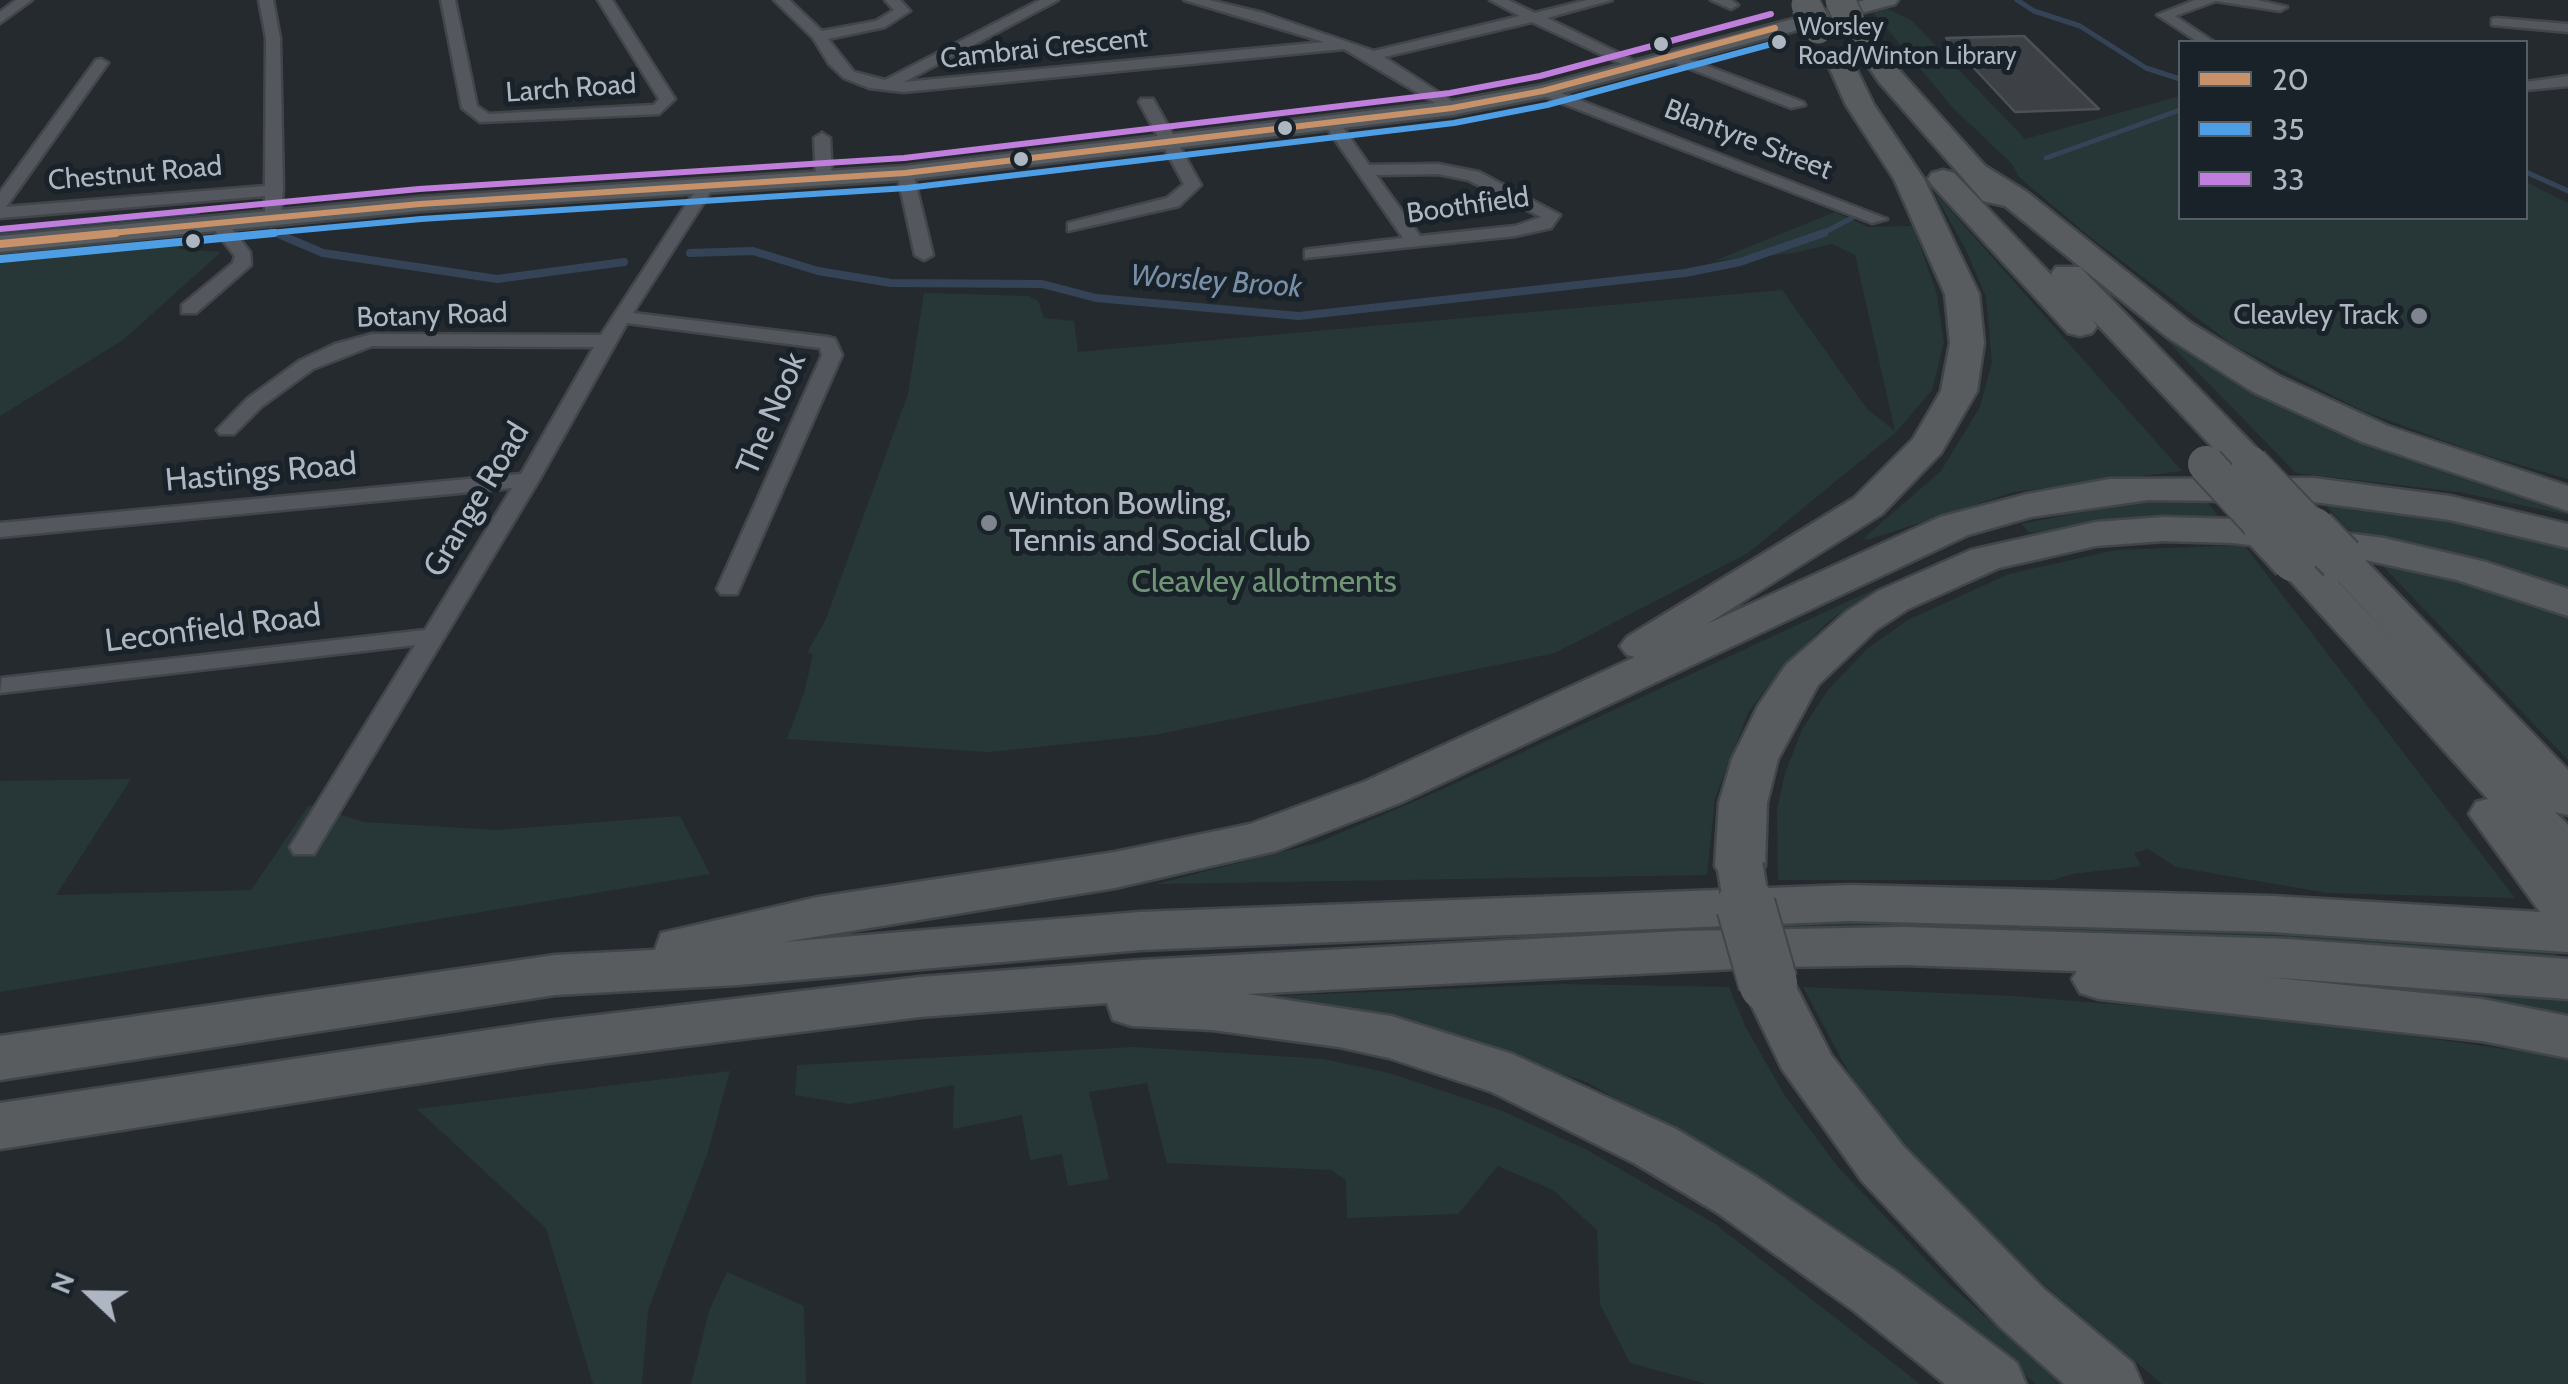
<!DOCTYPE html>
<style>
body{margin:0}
#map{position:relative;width:2568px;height:1384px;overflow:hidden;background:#252a2f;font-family:Cabin,sans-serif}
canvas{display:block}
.legend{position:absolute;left:2178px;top:40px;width:350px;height:180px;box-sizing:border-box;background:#192129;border:2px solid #555d66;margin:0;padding:12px 18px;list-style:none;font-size:30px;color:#aeb6c1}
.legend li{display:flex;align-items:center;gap:20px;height:50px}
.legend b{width:50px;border:2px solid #555d66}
.north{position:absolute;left:40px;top:1244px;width:100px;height:100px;-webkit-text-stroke:8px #192129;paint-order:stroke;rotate:292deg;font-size:28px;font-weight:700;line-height:40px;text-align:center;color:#aeb6c1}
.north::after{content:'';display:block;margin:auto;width:35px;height:45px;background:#aeb6c1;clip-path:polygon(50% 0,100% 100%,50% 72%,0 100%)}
</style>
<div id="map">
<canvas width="2568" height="1384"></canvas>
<ul class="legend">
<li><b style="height:12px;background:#c7916a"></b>20</li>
<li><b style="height:12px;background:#4d9ee5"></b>35</li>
<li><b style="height:12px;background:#c07fdc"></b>33</li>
</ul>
<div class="north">N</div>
</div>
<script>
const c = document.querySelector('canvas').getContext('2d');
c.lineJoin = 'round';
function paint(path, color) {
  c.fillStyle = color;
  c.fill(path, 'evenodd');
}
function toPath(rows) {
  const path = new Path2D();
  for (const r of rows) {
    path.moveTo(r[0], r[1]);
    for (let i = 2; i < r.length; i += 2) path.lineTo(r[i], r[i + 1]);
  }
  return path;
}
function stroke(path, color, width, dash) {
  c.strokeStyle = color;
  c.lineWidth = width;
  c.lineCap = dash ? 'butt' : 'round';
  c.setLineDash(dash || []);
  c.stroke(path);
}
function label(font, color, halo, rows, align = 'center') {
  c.font = font + ' Cabin,sans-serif';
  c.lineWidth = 10;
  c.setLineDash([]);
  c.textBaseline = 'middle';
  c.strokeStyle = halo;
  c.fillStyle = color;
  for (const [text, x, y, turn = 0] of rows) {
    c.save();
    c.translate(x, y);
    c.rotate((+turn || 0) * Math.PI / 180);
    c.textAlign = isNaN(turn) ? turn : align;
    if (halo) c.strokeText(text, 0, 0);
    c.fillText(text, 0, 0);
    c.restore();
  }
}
const green = toPath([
 [1885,8,1911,20,2025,139,2180,96,2180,218,2526,218,2526,182,2568,203,2568,479,2472,451,2363,411,2233,345,2090,237,2019,177,2012,164,1953,108,1873,12],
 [1934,192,1952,212,2182,471,2014,492,1867,540,1864,538,1941,471,1980,407,1992,362,1986,297,1967,252],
 [1835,212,1868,227,1913,226,1936,291,1944,342,1932,390,1896,432,1748,553,1555,653,1154,735,989,752,787,739,804,693,813,654,807,653,826,619,908,394,924,293,1029,296,1038,301,1044,318,1074,321,1078,352,1782,290,1867,409,1895,431,1855,255,1832,244,1794,253,1714,261],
 [185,238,178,249,221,252,123,340,0,416,0,250],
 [2139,312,2396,452,2568,507,2568,515,2459,492,2296,473],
 [2203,497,2220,518,2123,519,2030,533,2021,524,2123,504],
 [2321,500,2431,514,2568,546,2568,587,2468,556,2348,530],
 [2244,545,2515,898,2328,893,2176,867,2148,849,2134,853,2141,866,2072,874,2053,880,1778,880,1777,810,1785,773,1802,730,1828,690,1868,648,1908,620,2009,574,2116,550],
 [2380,563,2467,583,2568,615,2568,760],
 [1877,588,1829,621,1784,666,1749,711,1715,798,1707,875,1156,884,1317,843,1441,790],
 [131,779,56,895,251,890,309,805,364,822,496,830,680,816,710,874,0,992,0,781],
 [1860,921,2214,929,2550,947,2559,957,1998,932,1788,929,1787,922],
 [1562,984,1729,987,1745,1026,1785,1096,1837,1166,1947,1282,2060,1384,2036,1384,1858,1246,1753,1174,1586,1082,1417,1025,1228,998],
 [1803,987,2012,996,2285,1018,2568,1058,2568,1384,2162,1384,2048,1288,1967,1214,1910,1154,1857,1088],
 [2442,993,2568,1000,2568,1014],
 [1134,1047,1324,1059,1389,1073,1500,1110,1585,1149,1714,1223,1920,1384,1707,1384,1630,1363,1600,1304,1597,1230,1553,1190,1498,1166,1458,1214,1347,1218,1346,1180,1331,1170,1167,1163,1147,1083,1089,1092,1109,1179,1068,1186,1062,1154,1030,1160,1022,1115,953,1129,954,1085,850,1104,795,1095,797,1065],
 [730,1071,707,1155,648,1310,642,1384,593,1384,546,1228,417,1109],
 [727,1272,804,1306,806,1384,691,1384,709,1311]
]);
const streamFar1 = toPath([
 [2017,0,2034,11,2080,26,2146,68,2180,79],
 [2046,158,2180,110],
 [2526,172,2568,191],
 [0,231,198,212],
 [271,231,282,235],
 [1819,235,1852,218]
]);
const stream = toPath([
 [276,233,323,253,497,279,624,262],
 [690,253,753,251,818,271,891,283,1042,284,1096,298,1299,316,1685,273,1740,262,1824,233]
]);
const building = toPath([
 [2024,36,2099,109,2015,112,1946,38,2024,36]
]);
const street = toPath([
 [16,0,32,0,0,23,0,12,16,0],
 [259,0,273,0,280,38,283,190,280,224,265,220,265,196,0,218,0,192,96,60,101,59,108,63,6,207,265,186,266,38,259,0],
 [441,0,455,0,477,106,489,114,654,105,659,99,598,0,612,0,675,99,659,114,480,122,462,108,441,0],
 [774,0,789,0,822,31,876,21,894,10,885,0,900,0,910,11,885,27,828,39,854,72,885,80,1040,0,1058,0,904,82,1324,42,1184,0,1209,0,1263,13,1374,51,1520,16,1490,0,1508,0,1535,13,1587,0,1612,0,1547,18,1645,66,1632,69,1532,22,1384,57,1458,105,1458,111,1452,113,1344,49,903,92,869,88,844,78,829,64,813,38,774,0],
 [1711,0,1731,0,1738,5,1731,9,1711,0],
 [2195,0,2257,0,2287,7,2280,11,2216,1,2175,16,2214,42,2198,42,2157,15,2195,0],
 [2497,18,2568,24,2568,32,2492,25,2492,19,2497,18],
 [1670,52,1803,102,1805,105,1791,108,1665,59,1665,53,1670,52],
 [2568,76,2568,86,2526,90,2526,82,2568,76],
 [1538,88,1548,88,1887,219,1872,223,1538,94,1538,88],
 [1141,99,1153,99,1201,185,1179,206,1068,231,1068,223,1167,198,1184,184,1139,102,1141,99],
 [1331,117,1337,119,1369,165,1438,164,1479,172,1560,215,1551,228,1515,236,1305,258,1305,250,1311,249,1403,238,1323,122,1331,117],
 [1438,174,1468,180,1541,217,1515,226,1420,236,1376,175,1438,174],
 [822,133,830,138,832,178,824,183,816,178,814,138,822,133],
 [905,168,913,173,933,255,924,260,915,255,897,173,905,168],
 [705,183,713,188,633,313,828,337,835,339,842,355,737,594,721,594,717,589,822,355,820,348,627,323,539,480,314,854,294,854,290,847,415,645,0,693,2,678,425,630,512,488,0,537,0,523,521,474,594,347,372,346,313,369,261,407,234,434,220,434,217,430,247,399,299,361,335,344,372,334,601,335,697,188,705,183],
 [219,219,225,220,250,252,251,265,196,313,182,313,182,305,233,263,235,256,210,224,219,219]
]);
const secondary = toPath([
 [1865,0,1898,0,1895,4,1551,96,1452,115,905,180,420,211,0,252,0,236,420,197,905,166,1452,101,1542,85,1865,0]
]);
const highway = toPath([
 [1850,13,1859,16,1899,70,1985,166,2027,192,2191,323,2279,376,2388,426,2568,486,2568,511,2362,442,2253,392,2167,337,2005,206,1983,201,1879,82,1837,21,1850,13],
 [1839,52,1852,60,1874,105,1924,179,1979,294,1984,343,1977,391,1941,453,1882,514,1707,624,1940,517,2027,494,2110,479,2314,478,2450,496,2568,524,2568,548,2450,520,2314,502,2148,500,2031,517,1968,535,1400,803,1276,851,1115,888,783,942,1140,912,1850,885,2272,896,2540,912,2469,814,2476,802,2488,799,2279,568,2273,559,2283,549,2233,543,2164,541,2096,546,1999,568,1908,609,1876,630,1818,685,1778,759,1767,803,1765,866,1758,878,1740,883,1722,878,1715,866,1719,803,1732,759,1758,706,1786,665,1846,612,1878,591,1971,550,2096,522,2164,517,2233,519,2384,538,2486,562,2568,589,2568,616,2457,580,2365,560,2568,770,2568,815,2555,812,2568,825,2568,952,2272,932,1850,921,1140,950,738,985,555,995,0,1080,0,1036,555,955,655,950,661,933,818,897,1115,852,1250,824,1366,781,1635,657,1627,655,1620,646,1627,637,1854,498,1913,439,1941,391,1950,343,1945,294,1894,179,1846,105,1826,60,1839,52],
 [2311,553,2323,555,2320,559,2326,568,2396,643,2311,553],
 [1943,170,1954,173,2056,280,2051,274,2056,267,2080,267,2264,456,2269,464,2264,472,2250,476,2236,472,2093,320,2097,326,2092,333,2080,336,2068,333,1932,185,1928,179,1932,173,1943,170],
 [1904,927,2287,939,2568,959,2568,999,2266,977,2482,999,2568,1016,2568,1058,2482,1041,2099,999,2080,993,2072,979,2077,971,1904,965,1782,967,1787,969,1831,1055,1904,1147,2044,1289,2133,1363,2142,1384,2064,1384,2000,1327,1862,1181,1782,1069,1741,983,1753,968,1247,994,1391,1016,1512,1054,1676,1129,1758,1178,1898,1273,2017,1363,2026,1384,1945,1384,1854,1311,1716,1212,1634,1163,1492,1092,1389,1058,1339,1047,1212,1030,1132,1026,1113,1020,1107,1003,920,1017,548,1063,0,1149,0,1103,548,1021,920,977,1141,960,1680,931,1904,927]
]);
const highwayBridgeFar3 = toPath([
 [1840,0,1850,21],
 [1806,5,1818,29]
]);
const highwayBridgeFar2 = toPath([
 [2206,464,2269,532],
 [2250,464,2315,532]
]);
const highwayBridgeFar1 = toPath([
 [2267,530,2294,559],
 [2313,530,2341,559],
 [1740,866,1747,908]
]);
const highwayBridge = toPath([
 [1746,906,1768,983]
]);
const bus1Far1 = toPath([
 [90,235,420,204,905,173,1452,108,1543,91,1775,28]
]);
const bus1 = toPath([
 [0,244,116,233]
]);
const bus2Far1 = toPath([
 [248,235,421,219,907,188,1454,123,1547,105,1779,42]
]);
const bus2 = toPath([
 [1,259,274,233]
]);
const bus3 = toPath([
 [0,229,419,189,904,158,1450,93,1540,76,1771,14]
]);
const markers = [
 [1779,42,9,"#aeb6c1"],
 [1661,44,9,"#aeb6c1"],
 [1285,128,9,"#aeb6c1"],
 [1021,159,9,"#aeb6c1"],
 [193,241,9,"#aeb6c1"],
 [2419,316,10,"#7e858e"],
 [989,523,10,"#7e858e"]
];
const farBusnames = [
 ["Worsley",1798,28],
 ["Road/Winton Library",1798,57]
];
const farStreetnames = [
 ["Cambrai Crescent",1044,49,-6],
 ["Larch Road",571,89,-4],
 ["Blantyre Street",1748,140,21],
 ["Chestnut Road",135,174,-5],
 ["Boothfield",1468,206,-8],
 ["Botany Road",432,316,-2]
];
const farPoinames = [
 ["Cleavley Track",2399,316]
];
const farWaternames = [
 ["Worsley Brook",1216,282,4]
];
const streetNames = [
 ["The Nook",772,414,-67],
 ["Hastings Road",261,473,-5],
 ["Grange Road",477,500,-59],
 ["Leconfield Road",213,629,-7]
];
const poiNames = [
 ["Winton Bowling,",1009,505],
 ["Tennis and Social Club",1009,542]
];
const parkNames = [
 ["Cleavley allotments",1264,583]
];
paint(green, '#273737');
stroke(streamFar1, '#344456', 5);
stroke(stream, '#344456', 8);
paint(building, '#3d4146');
stroke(building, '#4c5157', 2.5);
stroke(street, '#42464a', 5);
stroke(secondary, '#42464a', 5);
stroke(highway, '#41464b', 5);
paint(street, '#54585e');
paint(secondary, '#585d62');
paint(highway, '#595c5f');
stroke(highwayBridgeFar3, '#41464b', 32, []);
stroke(highwayBridgeFar2, '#41464b', 40, []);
stroke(highwayBridgeFar1, '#41464b', 50, []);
stroke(highwayBridge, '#41464b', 62, []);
stroke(highwayBridgeFar3, '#595c5f', 29);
stroke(highwayBridgeFar2, '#595c5f', 36);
stroke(highwayBridgeFar1, '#595c5f', 45);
stroke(highwayBridge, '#595c5f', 58);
stroke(bus1Far1, '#c7916a', 6);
stroke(bus1, '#c7916a', 8);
stroke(bus2Far1, '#4d9ee5', 6);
stroke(bus2, '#4d9ee5', 8);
stroke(bus3, '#c07fdc', 6);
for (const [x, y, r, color] of markers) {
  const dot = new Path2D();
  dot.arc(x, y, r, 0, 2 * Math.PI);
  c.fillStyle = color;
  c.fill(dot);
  stroke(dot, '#192129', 4);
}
label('25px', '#aeb6c1', '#192129', farBusnames, 'left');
label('28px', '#aeb6c1', '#192129', farStreetnames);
label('28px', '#aeb6c1', '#192129', farPoinames, 'right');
label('italic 30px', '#788fa8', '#192129', farWaternames);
label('32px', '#aeb6c1', '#192129', streetNames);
label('32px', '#aeb6c1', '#192129', poiNames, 'left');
label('32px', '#709576', '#192129', parkNames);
</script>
